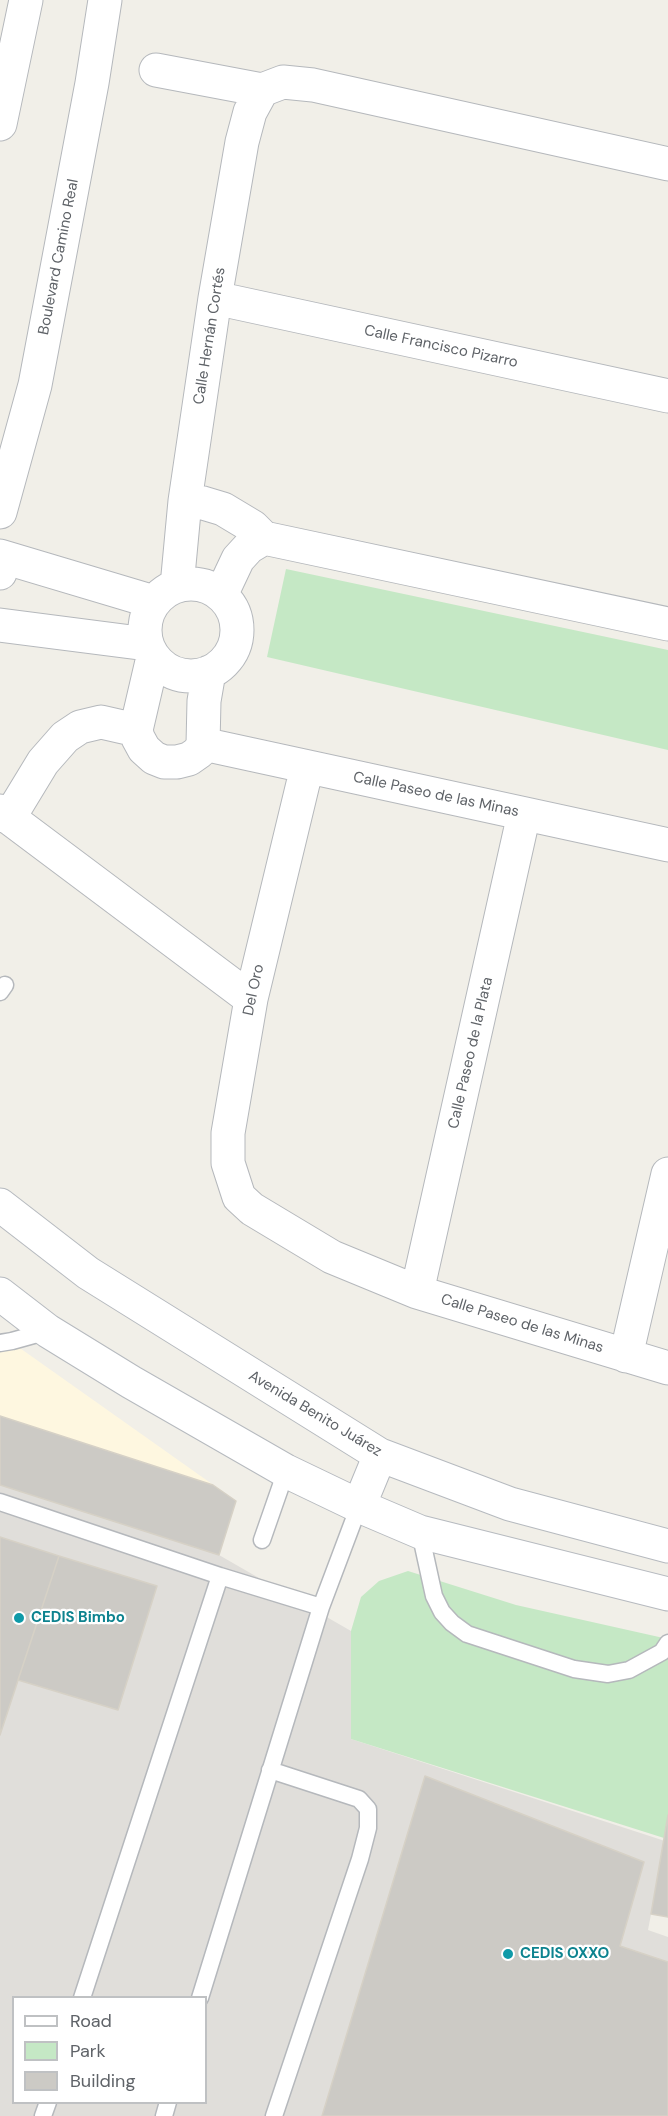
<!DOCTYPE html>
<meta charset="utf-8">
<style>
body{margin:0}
#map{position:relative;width:668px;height:2116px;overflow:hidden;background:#f1efe8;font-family:"DM Sans",sans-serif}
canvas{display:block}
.legend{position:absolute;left:12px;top:1996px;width:195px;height:108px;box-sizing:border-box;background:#fff;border:2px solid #bfc1c3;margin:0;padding:8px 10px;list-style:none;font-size:18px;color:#5f6368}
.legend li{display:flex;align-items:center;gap:12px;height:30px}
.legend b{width:30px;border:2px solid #bfc1c3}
</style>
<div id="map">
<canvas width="668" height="2116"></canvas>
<ul class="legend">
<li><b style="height:8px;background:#fff"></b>Road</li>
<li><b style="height:16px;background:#c5e8c5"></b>Park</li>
<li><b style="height:16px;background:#cccac5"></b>Building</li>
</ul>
</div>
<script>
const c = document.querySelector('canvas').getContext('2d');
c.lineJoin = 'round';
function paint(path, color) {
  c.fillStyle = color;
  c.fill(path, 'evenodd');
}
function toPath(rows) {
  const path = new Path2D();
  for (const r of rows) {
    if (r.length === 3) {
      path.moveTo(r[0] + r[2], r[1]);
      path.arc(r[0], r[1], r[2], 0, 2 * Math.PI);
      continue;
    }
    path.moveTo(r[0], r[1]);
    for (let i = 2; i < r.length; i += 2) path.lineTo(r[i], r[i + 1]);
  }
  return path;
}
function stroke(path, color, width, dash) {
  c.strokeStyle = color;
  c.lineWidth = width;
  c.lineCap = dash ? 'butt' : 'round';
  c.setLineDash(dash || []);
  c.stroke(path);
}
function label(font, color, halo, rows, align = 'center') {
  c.font = font + ' "DM Sans",sans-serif';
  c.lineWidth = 4.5;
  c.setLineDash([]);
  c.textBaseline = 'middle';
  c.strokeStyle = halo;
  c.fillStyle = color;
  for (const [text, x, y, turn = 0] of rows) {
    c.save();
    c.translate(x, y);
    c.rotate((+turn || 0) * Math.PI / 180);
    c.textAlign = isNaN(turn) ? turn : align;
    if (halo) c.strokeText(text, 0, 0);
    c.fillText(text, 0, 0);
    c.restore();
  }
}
const commercial = toPath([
 [0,1334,236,1501,219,1555,0,1485]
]);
const industrial = toPath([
 [0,1485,219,1555,351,1631,351,1739,665,1841,648,1930,668,1937,668,2116,0,2116],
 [14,1998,206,1998,206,2102,14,2102]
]);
const green = toPath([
 [286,569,668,650,668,750,267,657],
 [408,1571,516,1605,668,1639,668,1815,664,1838,351,1739,351,1631,361,1597,379,1581]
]);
const building = toPath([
 [0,1416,213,1485,236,1501,219,1555,0,1485,0,1416],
 [0,1537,59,1556,0,1735,0,1537],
 [59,1556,157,1586,118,1710,18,1680,59,1556],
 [425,1776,644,1862,620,1946,668,1962,668,2116,322,2116,425,1776],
 [668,1815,668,1917,651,1914,668,1815]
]);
const service = toPath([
 [0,992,5,985],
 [0,1343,12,1341,48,1331],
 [0,1502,220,1576,321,1607],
 [420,1532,434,1596,442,1612,452,1623,467,1634,574,1669,608,1674,629,1670,662,1652,668,1643],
 [262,1540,286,1471],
 [270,1770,359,1799,368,1809,368,1828,360,1859,274,2116],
 [82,1998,220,1576],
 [200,1998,321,1607,359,1506],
 [43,2116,48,2102],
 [164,2116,168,2102]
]);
const minor = toPath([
 [156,70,262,90],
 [215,298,668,396],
 [185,501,203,503,223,509,253,527,264,538,668,624],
 [0,556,154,602],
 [191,630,46],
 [177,586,185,501,215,298,242,142,250,112,262,90,283,82,313,85,668,164],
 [221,595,238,559,249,547,264,538],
 [0,625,147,644],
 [136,730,153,657],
 [203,744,204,701,209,672],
 [307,767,251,999,228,1133,228,1163,239,1197,252,1209,332,1257,417,1292,668,1368],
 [0,811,251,999],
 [9,818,43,762,65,737,80,727,101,722,136,730,138,738,144,749,154,758,164,762,177,762,189,759,199,752,203,744,668,845],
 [417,1292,524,814],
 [626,1356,668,1174]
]);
const tertiary = toPath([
 [0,124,26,0],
 [0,512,35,385,92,83,105,0],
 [0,567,0,573]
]);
const secondary = toPath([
 [0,1205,88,1273,380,1455,510,1504,668,1546],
 [0,1294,48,1331,131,1382,286,1471,359,1506,420,1532,668,1594],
 [359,1506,380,1455]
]);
const markers = [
 [19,1618,6,"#0f9aa8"],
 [508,1954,6,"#0f9aa8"]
];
const streetNames = [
 ["Boulevard Camino Real",59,257,-79],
 ["Calle Hernán Cortés",210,336,-81],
 ["Calle Francisco Pizarro",441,347,12],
 ["Calle Paseo de las Minas",436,795,12],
 ["Del Oro",254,990,-78],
 ["Calle Paseo de la Plata",471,1053,-77],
 ["Calle Paseo de las Minas",522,1324,17],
 ["Avenida Benito Juárez",315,1414,31]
];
const cultureNames = [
 ["CEDIS Bimbo",31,1618],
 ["CEDIS OXXO",520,1954]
];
paint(commercial, '#fef7e0');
paint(industrial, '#e0deda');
paint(green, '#c5e8c5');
paint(building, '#cccac5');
stroke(building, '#d6d1c6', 1.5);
stroke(service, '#b5b8bc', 19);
stroke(minor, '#b5b8bc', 35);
stroke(tertiary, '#b5b8bc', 35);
stroke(secondary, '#b6babf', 35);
stroke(service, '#fff', 16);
stroke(minor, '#fff', 33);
stroke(tertiary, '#fff', 33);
stroke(secondary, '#fff', 33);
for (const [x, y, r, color] of markers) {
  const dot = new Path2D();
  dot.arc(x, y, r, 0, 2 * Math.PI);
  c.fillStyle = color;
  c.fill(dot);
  stroke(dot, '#fff', 2);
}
label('15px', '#5f6368', '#fff', streetNames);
label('bold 15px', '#0d838f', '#fff', cultureNames, 'left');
</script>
